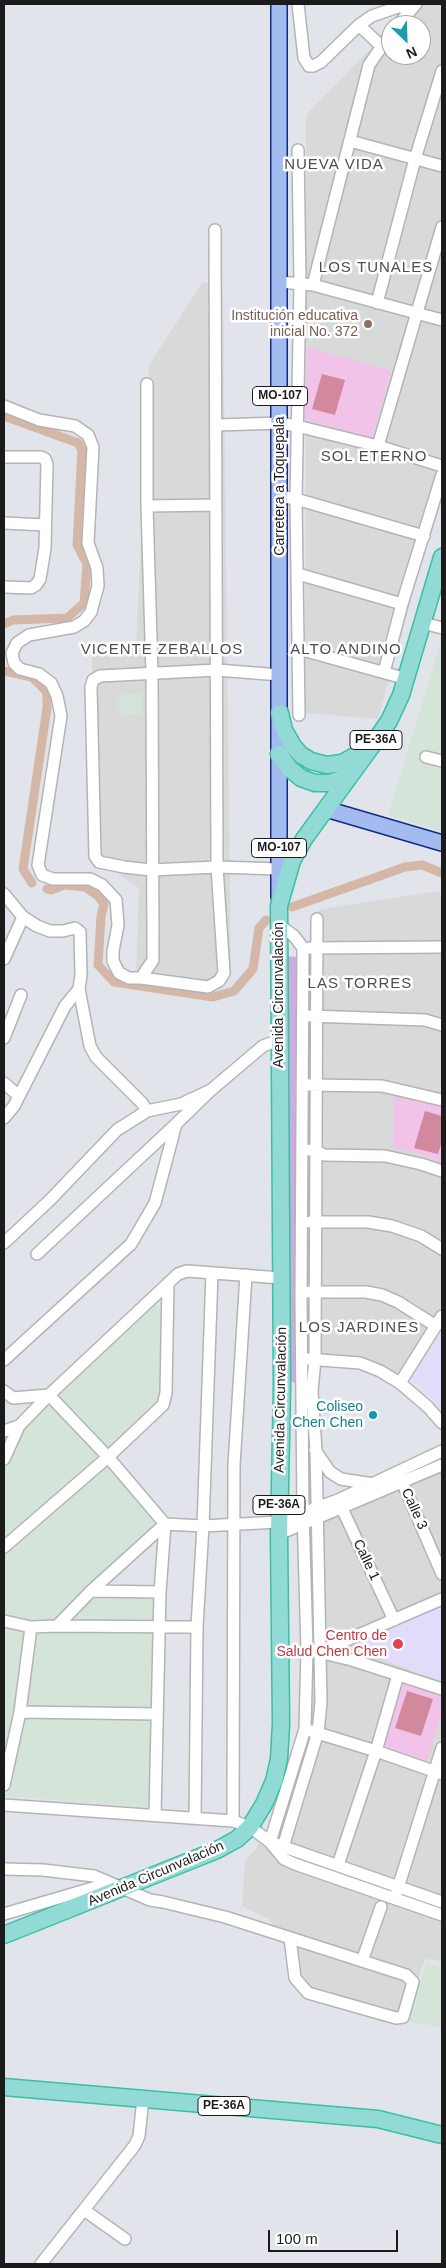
<!DOCTYPE html>
<meta charset="utf-8">
<style>
body{margin:0}
#map{position:relative;width:446px;height:2268px;overflow:hidden;background:#e2e4ec;font-family:Arial,sans-serif}
canvas{display:block}
.frame{position:absolute;inset:0;border:5px solid #1b1b1b;pointer-events:none}
.north{position:absolute;left:381px;top:15px;width:50px;height:50px;box-sizing:border-box;background:#fff;border:1px solid #a4a4a4;border-radius:50%;rotate:156deg;font-size:14px;font-weight:700;line-height:20px;text-align:center;color:#1b1b1b}
.north::after{content:'';display:block;margin:auto;width:18px;height:22px;background:#189eaf;clip-path:polygon(50% 0,100% 100%,50% 72%,0 100%)}
.scale{position:absolute;left:268px;top:2230px;width:130px;height:22px;box-sizing:border-box;border:2px solid #1b1b1b;border-top:0;padding-left:6px;font-size:15px;line-height:18px;white-space:nowrap;color:#1b1b1b;-webkit-text-stroke:4px #fff;paint-order:stroke}
</style>
<div id="map">
<canvas width="446" height="2268"></canvas>
<div class="frame"></div>
<div class="north">N</div>
<div class="scale">100 m</div>
</div>
<script>
const c = document.querySelector('canvas').getContext('2d');
c.lineJoin = 'round';
function paint(path, color) {
  c.fillStyle = color;
  c.fill(path, 'evenodd');
}
function toPath(rows) {
  const path = new Path2D();
  for (const r of rows) {
    path.moveTo(r[0], r[1]);
    for (let i = 2; i < r.length; i += 2) path.lineTo(r[i], r[i + 1]);
  }
  return path;
}
function stroke(path, color, width, dash) {
  c.strokeStyle = color;
  c.lineWidth = width;
  c.lineCap = dash ? 'butt' : 'round';
  c.setLineDash(dash || []);
  c.stroke(path);
}
function label(font, color, halo, rows, align = 'center') {
  c.font = font + ' Arial,sans-serif';
  c.lineWidth = 5;
  c.setLineDash([]);
  c.textBaseline = 'middle';
  c.strokeStyle = halo;
  c.fillStyle = color;
  for (const [text, x, y, turn = 0] of rows) {
    c.save();
    c.translate(x, y);
    c.rotate((+turn || 0) * Math.PI / 180);
    c.textAlign = isNaN(turn) ? turn : align;
    if (halo) c.strokeText(text, 0, 0);
    c.fillText(text, 0, 0);
    c.restore();
  }
}
const residential = toPath([
 [415,4,442,4,442,489,378,719,305,713,306,115,391,28,391,55,421,55,421,25,394,25],
 [202,283,215,283,223,302,231,969,210,982,136,972,139,888,93,857,92,650,136,648,149,365],
 [438,891,442,895,442,1320,404,1379,356,1356,317,1355,313,913,322,909],
 [442,1455,442,1961,425,1959,402,2025,313,1998,269,1919,242,1906,245,1862,277,1822,315,1686,309,1516]
]);
const industrial = toPath([
 [442,638,442,832,388,815],
 [141,694,141,714,119,715,119,695],
 [150,1296,173,1325,168,1406,116,1457,164,1515,163,1522,95,1587,164,1592,158,1808,4,1796,4,1461,45,1388],
 [426,1963,442,1967,442,2028,408,2021]
]);
const education = toPath([
 [442,1331,442,1409,424,1390,410,1380],
 [442,1606,442,1682,355,1649,355,1643]
]);
const grass = toPath([
 [286,956,297,957,295,1125,296,1383,285,1380],
 [307,959,312,959,312,1007,308,1007],
 [308,1030,313,1030,312,1076,308,1076],
 [307,1096,312,1096,311,1142,307,1142],
 [307,1168,312,1168,312,1212,307,1213],
 [307,1235,312,1235,312,1280,307,1280],
 [307,1303,311,1303,311,1349,308,1349]
]);
const park = toPath([
 [308,347,391,371,372,438,304,419],
 [394,1094,442,1106,442,1163,424,1155,393,1148],
 [401,1680,442,1695,442,1713,427,1761,380,1745]
]);
const pitch = toPath([
 [322,374,345,380,335,415,312,409],
 [425,1111,442,1116,442,1141,438,1154,414,1148],
 [407,1691,433,1699,421,1736,395,1728]
]);
const canal = toPath([
 [4,416,78,443,82,450,77,545,87,564,84,603,67,618,13,620,4,624],
 [4,671,32,677,47,692,47,708,23,869,32,883],
 [47,889,51,890,64,885,85,887,97,895,104,904,101,916,98,965,114,982,213,997,234,991,253,969,259,928,266,920],
 [292,907,405,867,422,865,442,873]
]);
const minor = toPath([
 [298,4,304,58,309,66,313,66,321,62,359,25,372,16,398,7,413,6],
 [359,25,381,46],
 [398,25,416,4],
 [350,141,442,166],
 [298,150,300,284,296,499,299,715],
 [280,282,313,285,442,320],
 [313,285,369,65,391,33],
 [377,303,415,159,442,71],
 [4,406,39,420,75,426,88,435,93,447,88,543,97,568,98,586,91,612,84,621,74,627,29,635,17,643,12,653,14,663,20,669,39,674,51,683,57,696,61,716,38,865,42,875,53,879,90,879,102,885,116,900,118,925,113,951,113,961,119,973,129,978,141,978,153,960,152,673,147,506,147,384],
 [217,425,280,423,297,426,378,446,442,466],
 [378,446,442,227],
 [4,457,41,457,45,459,47,464,45,548,40,579,36,585,31,588,4,587],
 [279,496,296,499,424,536],
 [147,506,215,505],
 [4,523,45,525],
 [298,574,402,604],
 [423,623,442,628],
 [299,649,407,679],
 [384,672,402,604,442,475],
 [426,757,442,761],
 [279,869,217,867,151,870,124,867,99,862,95,856,91,687,93,680,100,676,217,670,280,675],
 [4,894,23,917,37,926,50,931,63,931,75,928,80,932,81,975,79,989,90,1046,96,1057,142,1103,147,1111],
 [278,924,294,936,303,948,301,1300,303,1512,307,1649,305,1729,270,1842,284,1859,295,1864,442,1915],
 [309,948,442,947],
 [4,959,23,917],
 [141,978,208,987,219,981,224,973,217,867,215,230],
 [310,1016,425,1020,442,1025],
 [4,1038,21,995],
 [4,1083,19,1096],
 [308,1085,382,1086,442,1100],
 [4,1118,14,1106,65,1006,79,989],
 [310,1150,315,1150,324,1155,385,1156,421,1164,442,1171],
 [310,1222,368,1222,392,1226,421,1236,442,1249],
 [4,1243,50,1200,117,1130,147,1111,181,1104,211,1090,263,1046,279,1040],
 [37,1254,176,1124],
 [309,1292,366,1292,382,1295,398,1302,436,1326],
 [308,1359,360,1363,380,1371,400,1383,428,1407,442,1423],
 [4,1360,131,1244,155,1203,176,1124,211,1090],
 [400,1383,442,1316],
 [4,1391,13,1398,49,1395,108,1457,165,1524,203,1526,279,1522,338,1500,442,1451],
 [4,1431,19,1426],
 [315,1450,330,1472,341,1479,373,1484],
 [4,1459,19,1426,49,1395,178,1274,187,1271,281,1278],
 [400,1477,442,1574],
 [339,1502,394,1620],
 [279,1534,442,1465],
 [4,1547,108,1457,163,1405,166,1393,168,1283],
 [91,1591,160,1592],
 [4,1621,31,1627],
 [57,1626,197,1627],
 [314,1651,352,1660,442,1689],
 [319,1652,442,1599],
 [20,1712,157,1714],
 [311,1731,376,1751,442,1774],
 [4,1785,20,1712,31,1627,57,1626,91,1591,165,1524],
 [4,1805,233,1821,250,1827,270,1842,442,1902],
 [155,1815,160,1592,165,1524],
 [195,1818,197,1627,203,1526,212,1273],
 [233,1821,234,1465,246,1275],
 [283,1847,318,1732,321,1702,316,1450,312,1391,315,1359,317,919],
 [338,1865,376,1751,398,1675],
 [4,1869,43,1870,94,1876,150,1900,163,1902,225,1917,406,1975,413,1982,403,2017,396,2018,308,1993,295,1978,290,1938],
 [397,1891,442,1748],
 [4,1914,110,1883],
 [362,1961,381,1907],
 [84,2210,125,2239],
 [41,2264,135,2145,139,2136,143,2099]
]);
const major = toPath([
 [326,809,442,843],
 [279,897,279,4]
]);
const highway = toPath([
 [280,713,284,730,293,746,301,755,311,761,327,765,342,763,367,749],
 [279,754,289,768,301,778,315,783,329,783,349,777],
 [4,1935,217,1850,237,1839,250,1827,264,1804,274,1781,279,1759,281,1724,279,1534,282,1387,279,906,292,861,304,839,371,747,389,721,401,695,442,557],
 [4,2087,378,2119,442,2135]
]);
const markers = [
 [368,324,5,"#8d6e63"],
 [373,1415,5,"#0f9aa8"],
 [398,1644,6,"#e0444e"]
];
const shields = [
 [280,396,55],
 [376,740,52],
 [279,848,55],
 [279,1505,52],
 [224,2106,52]
];
const shieldNames = [
 ["MO-107",280,396],
 ["PE-36A",376,740],
 ["MO-107",279,848],
 ["PE-36A",279,1505],
 ["PE-36A",224,2106]
];
const educationNames = [
 ["Institución educativa",358,316],
 ["inicial No. 372",358,332]
];
const streetNames = [
 ["Carretera a Toquepala",280,486,-90],
 ["Avenida Circunvalación",279,995,-90],
 ["Avenida Circunvalación",281,1400,-89],
 ["Calle 3",414,1509,66],
 ["Calle 1",366,1560,65],
 ["Avenida Circunvalación",156,1874,-23]
];
const cultureNames = [
 ["Coliseo",363,1407],
 ["Chen Chen",363,1423]
];
const healthNames = [
 ["Centro de",387,1636],
 ["Salud Chen Chen",387,1652]
];
const neighbourhoodNames = [
 ["NUEVA VIDA",334,165],
 ["LOS TUNALES",376,268],
 ["SOL ETERNO",374,457],
 ["VICENTE ZEBALLOS",162,650],
 ["ALTO ANDINO",346,650],
 ["LAS TORRES",360,984],
 ["LOS JARDINES",359,1328]
];
paint(residential, '#d8d9d9');
paint(industrial, '#d5e4d9');
paint(education, '#e0dcfa');
paint(grass, '#cdade0');
paint(park, '#f2c3e9');
paint(pitch, '#d2899d');
stroke(canal, '#d4b7a7', 9);
stroke(minor, '#b4b4b4', 14);
stroke(major, '#122a81', 18);
stroke(highway, '#39c0a1', 19);
stroke(minor, '#fff', 11);
stroke(major, '#a3bcef', 15);
stroke(highway, '#92dad5', 16);
for (const [x, y, r, color] of markers) {
  const dot = new Path2D();
  dot.arc(x, y, r, 0, 2 * Math.PI);
  c.fillStyle = color;
  c.fill(dot);
  stroke(dot, '#fff', 2);
}
for (const [x, y, w] of shields) {
  const box = new Path2D();
  box.roundRect(x - w / 2, y - 9.5, w, 19, 4);
  c.fillStyle = '#fff';
  c.fill(box);
  stroke(box, '#1b1b1b', 1);
}
label('bold 12px', '#1b1b1b', null, shieldNames);
label('14px', '#785e54', '#fff', educationNames, 'right');
label('14px', '#1b1b1b', '#fff', streetNames);
label('14px', '#0d838f', '#fff', cultureNames, 'right');
label('14px', '#be3a42', '#fff', healthNames, 'right');
c.letterSpacing = '1px';
label('15px', '#4e4e4e', '#fff', neighbourhoodNames);
c.letterSpacing = '0px';
</script>
